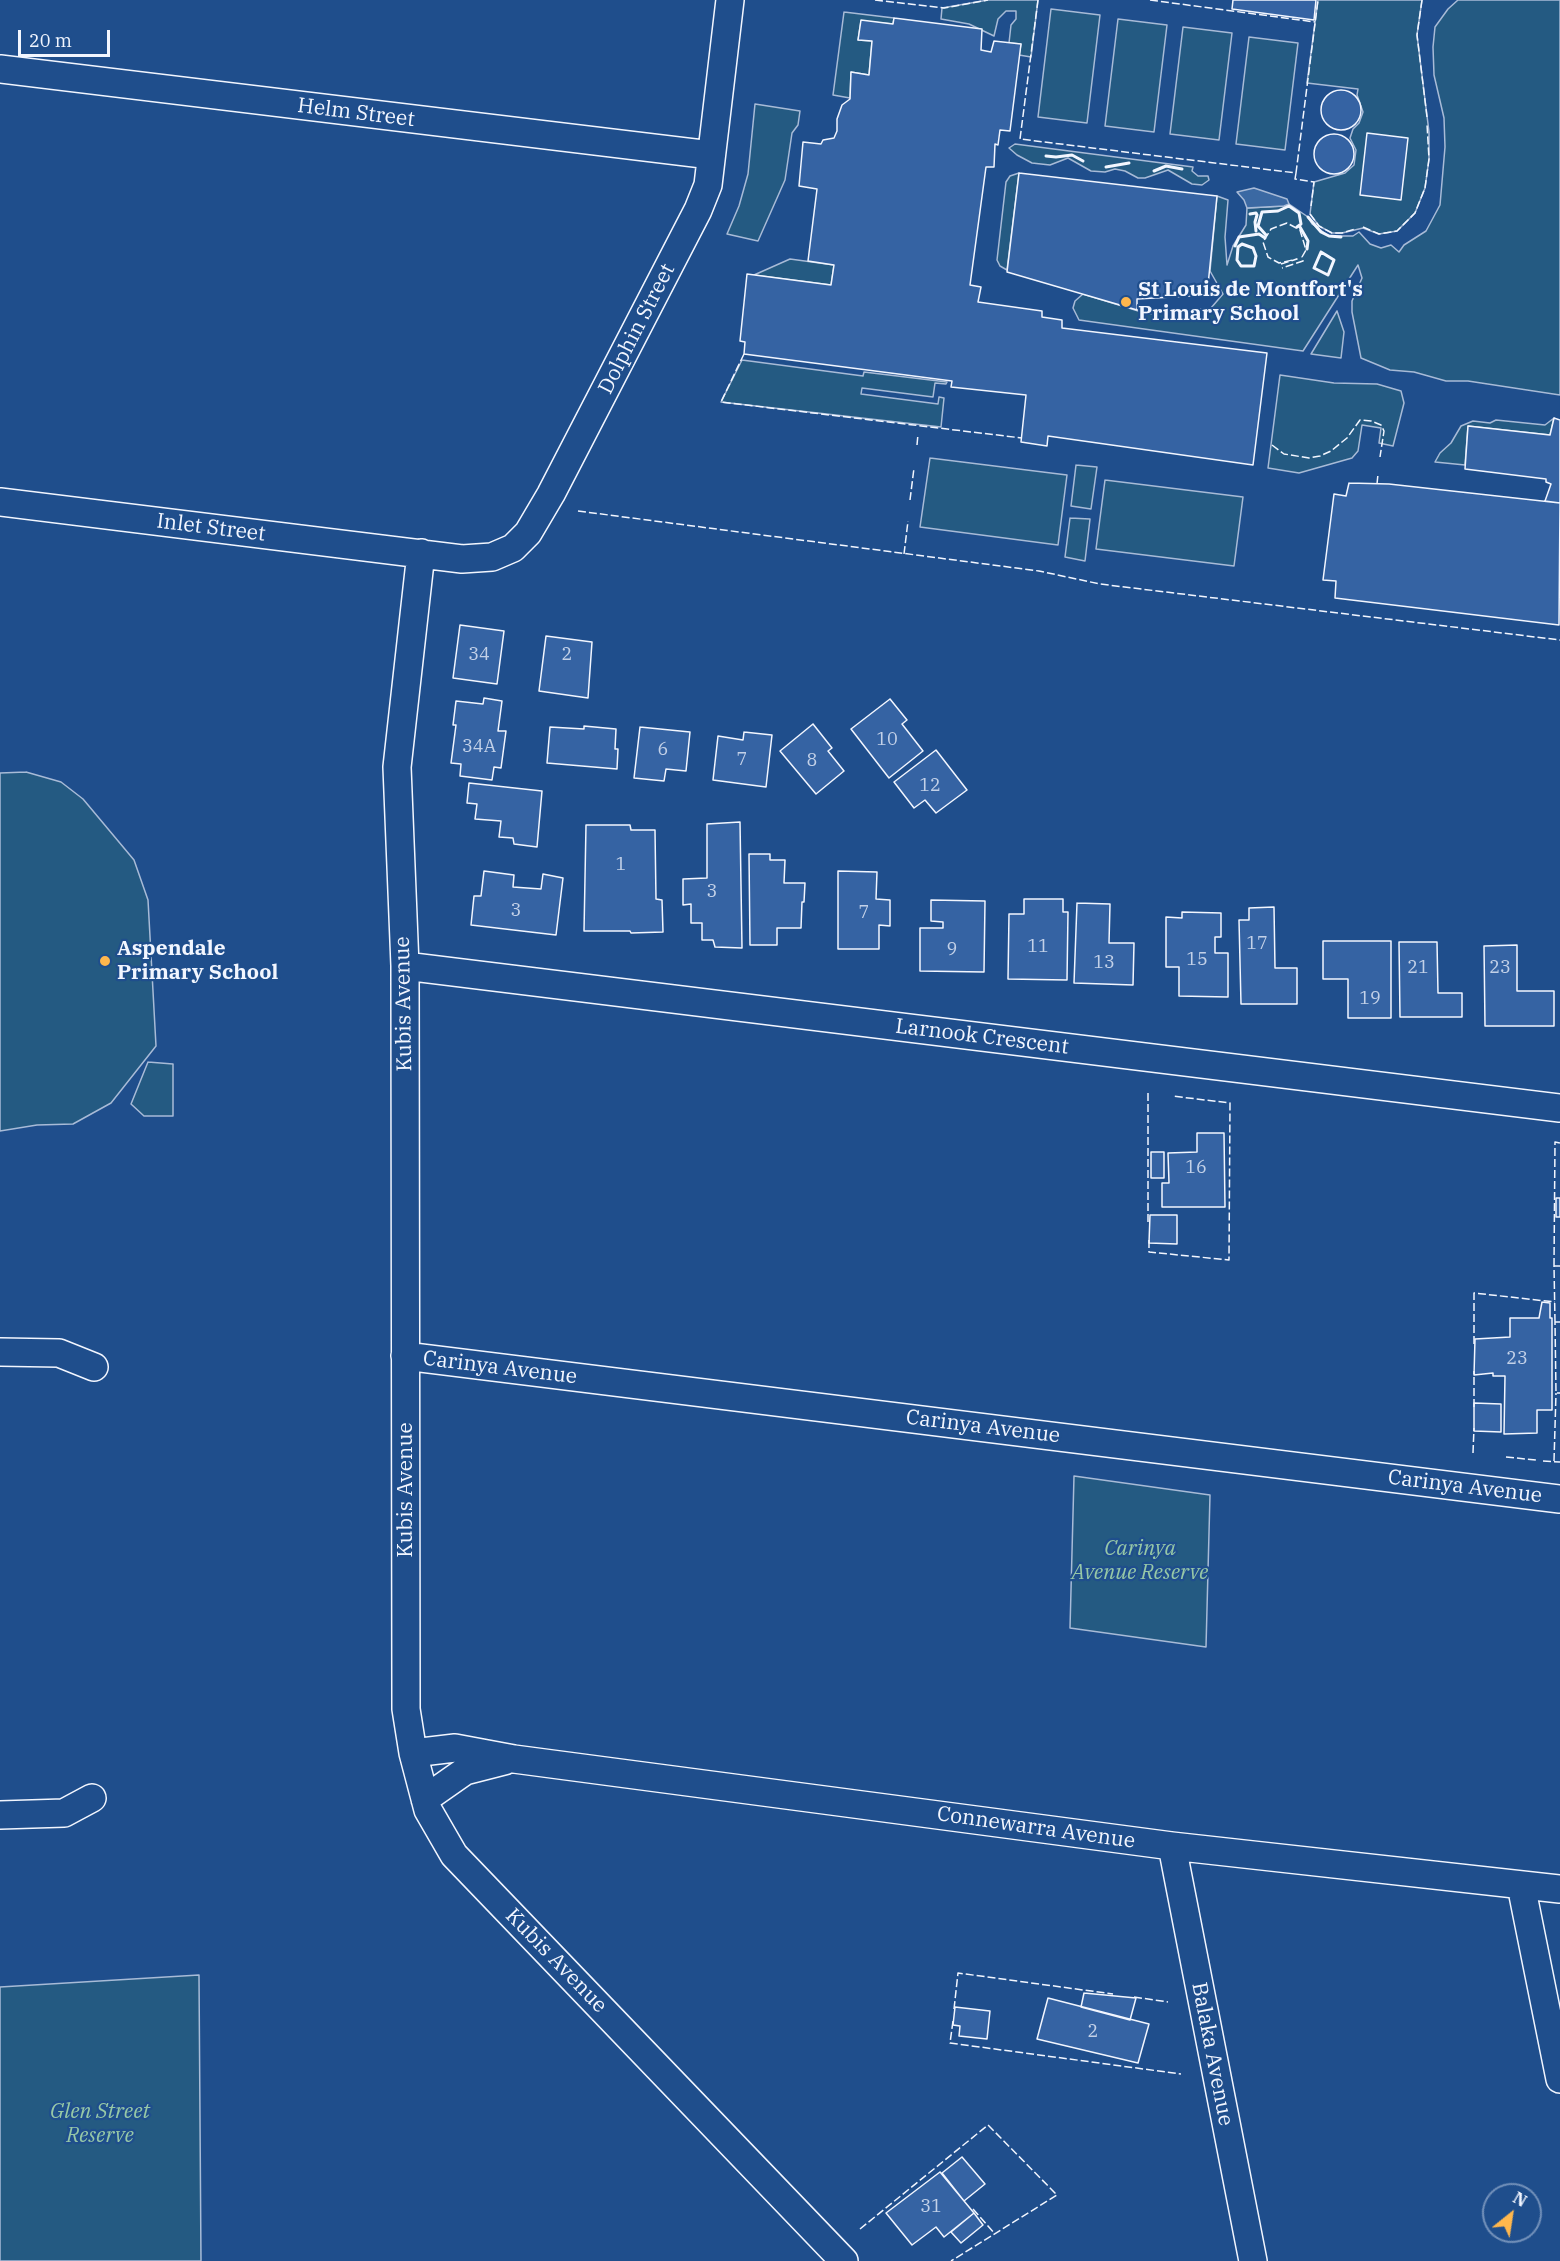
<!DOCTYPE html>
<style>
body{margin:0}
#map{position:relative;width:1560px;height:2261px;overflow:hidden;background:#1f4e8c;font-family:"IBM Plex Serif",serif}
canvas{display:block}
.north{position:absolute;left:1482px;top:2183px;width:60px;height:60px;box-sizing:border-box;background:#1f4e8c;border:2px solid #7391ba;border-radius:50%;rotate:30deg;font-size:16px;font-weight:700;line-height:24px;text-align:center;color:#f2f6ff}
.north::after{content:'';display:block;margin:auto;width:21px;height:27px;background:#ffb74d;clip-path:polygon(50% 0,100% 100%,50% 72%,0 100%)}
.scale{position:absolute;left:18px;top:30px;width:92px;height:27px;box-sizing:border-box;border:3px solid #f2f6ff;border-top:0;padding-left:8px;font-size:18px;line-height:21px;white-space:nowrap;color:#f2f6ff;-webkit-text-stroke:4px #1f4e8c;paint-order:stroke}
</style>
<div id="map">
<canvas width="1560" height="2261"></canvas>
<div class="north">N</div>
<div class="scale">20 m</div>
</div>
<script>
const c = document.querySelector('canvas').getContext('2d');
c.lineJoin = 'round';
function paint(path, color) {
  c.fillStyle = color;
  c.fill(path, 'evenodd');
}
function toPath(rows) {
  const path = new Path2D();
  for (const r of rows) {
    if (r.length === 3) {
      path.moveTo(r[0] + r[2], r[1]);
      path.arc(r[0], r[1], r[2], 0, 2 * Math.PI);
      continue;
    }
    path.moveTo(r[0], r[1]);
    for (let i = 2; i < r.length; i += 2) path.lineTo(r[i], r[i + 1]);
  }
  return path;
}
function stroke(path, color, width, dash) {
  c.strokeStyle = color;
  c.lineWidth = width;
  c.lineCap = dash ? 'butt' : 'round';
  c.setLineDash(dash || []);
  c.stroke(path);
}
function label(font, color, halo, rows, align = 'center') {
  c.font = font + ' "IBM Plex Serif",serif';
  c.lineWidth = 4.5;
  c.setLineDash([]);
  c.textBaseline = 'middle';
  c.strokeStyle = halo;
  c.fillStyle = color;
  for (const [text, x, y, turn = 0] of rows) {
    c.save();
    c.translate(x, y);
    c.rotate((+turn || 0) * Math.PI / 180);
    c.textAlign = isNaN(turn) ? turn : align;
    if (halo) c.strokeText(text, 0, 0);
    c.fillText(text, 0, 0);
    c.restore();
  }
}
const green = toPath([
 [988,0,1038,0,1031,57,1019,55,1021,44,1009,43,1011,25,1016,19,1016,11,1006,11,998,19,994,36,969,24,941,19,942,8,988,0],
 [1318,0,1422,0,1417,35,1429,132,1429,159,1425,188,1415,213,1397,231,1379,234,1363,228,1342,233,1332,233,1319,226,1310,214,1314,182,1345,173,1354,165,1356,150,1350,138,1353,129,1359,123,1363,112,1357,95,1358,89,1307,83,1318,0],
 [1458,0,1560,0,1560,395,1468,381,1446,381,1414,372,1390,370,1361,358,1352,312,1352,301,1362,278,1358,265,1303,351,1079,320,1073,308,1075,301,1083,294,1148,314,1211,308,1223,294,1210,271,1217,196,1228,200,1225,237,1227,265,1233,246,1246,225,1247,208,1284,206,1289,204,1308,217,1312,224,1329,236,1353,236,1359,232,1370,244,1381,248,1391,245,1399,252,1404,245,1426,231,1440,205,1445,147,1444,118,1434,75,1433,47,1435,27,1448,9,1458,0],
 [1051,9,1100,15,1087,123,1038,117,1051,9],
 [844,12,894,18,893,24,861,21,858,40,872,41,869,75,851,72,850,98,833,95,844,12],
 [1118,19,1167,25,1154,132,1105,126,1118,19],
 [1183,27,1232,33,1219,140,1170,134,1183,27],
 [1249,37,1298,43,1285,150,1236,144,1249,37],
 [755,104,800,111,798,125,792,133,785,180,758,241,727,234,739,206,748,174,755,104],
 [1015,144,1193,167,1192,171,1198,176,1208,176,1209,180,1202,185,1192,184,1168,170,1145,178,1138,178,1125,171,1115,169,1105,172,1091,171,1068,158,1050,165,1032,163,1017,155,1009,148,1015,144],
 [1019,173,1007,270,1000,266,997,260,1006,182,1010,176,1019,173],
 [790,259,834,265,831,285,754,275,790,259],
 [1337,311,1344,332,1341,358,1311,354,1337,311],
 [742,360,863,376,864,372,947,382,946,384,935,383,933,397,862,388,861,394,938,404,939,397,944,398,941,427,721,402,742,360],
 [1280,375,1334,383,1377,384,1401,391,1404,403,1393,446,1379,443,1381,428,1362,425,1358,451,1352,458,1299,473,1268,468,1280,375],
 [1554,418,1550,435,1468,426,1465,465,1435,462,1440,453,1451,443,1461,426,1473,421,1490,423,1496,420,1545,425,1554,418],
 [930,458,1067,475,1058,545,920,527,930,458],
 [1076,465,1097,467,1091,509,1071,506,1076,465],
 [1105,480,1243,497,1234,566,1096,549,1105,480],
 [1070,518,1090,519,1085,561,1065,557,1070,518],
 [26,772,61,782,83,799,134,860,148,900,156,1046,111,1103,73,1124,37,1125,0,1131,0,773,26,772],
 [148,1062,173,1064,173,1116,144,1116,131,1104,148,1062],
 [1074,1476,1210,1495,1206,1647,1070,1628,1074,1476],
 [199,1975,201,2261,0,2261,0,1987,199,1975]
]);
const water = toPath([
 [1254,188,1287,199,1289,204,1284,206,1247,208,1244,200,1237,192,1254,188]
]);
const building = toPath([
 [1233,0,1316,0,1314,20,1232,9,1233,0],
 [894,18,982,29,981,50,991,52,994,41,1021,44,1010,131,1000,130,998,145,995,144,994,167,986,167,970,285,981,287,978,302,1042,311,1042,317,1062,320,1062,328,1267,353,1253,465,1048,436,1047,446,1021,442,1026,395,951,387,952,381,744,354,745,342,740,341,747,274,831,285,834,265,808,261,817,189,799,186,803,142,821,144,823,140,834,138,837,131,837,119,842,105,850,99,851,72,869,75,872,41,858,40,861,20,893,24,894,18],
 [1341,110,20],
 [1367,133,1408,138,1401,200,1360,195,1367,133],
 [1334,154,20],
 [1019,173,1217,196,1207,295,1137,299,1137,310,1007,272,1019,173],
 [1554,418,1560,420,1560,503,1545,501,1551,484,1546,482,1546,479,1465,469,1468,426,1550,435,1554,418],
 [1349,483,1389,484,1560,503,1559,625,1335,598,1336,581,1323,580,1334,494,1346,496,1349,483],
 [460,625,504,631,497,684,453,678,460,625],
 [546,636,592,642,588,698,539,691,546,636],
 [484,698,502,701,498,731,506,731,501,768,494,767,492,780,460,776,461,764,451,763,456,725,453,725,456,701,483,704,484,698],
 [890,699,907,720,902,724,923,751,889,778,851,729,890,699],
 [813,724,832,748,828,751,844,771,816,794,780,751,813,724],
 [584,726,616,729,615,749,618,749,617,769,547,763,550,727,584,729,584,726],
 [640,727,690,732,686,771,666,769,664,781,634,778,640,727],
 [744,732,772,735,766,787,713,780,718,736,743,740,744,732],
 [936,750,967,790,936,813,925,800,914,808,894,782,936,750],
 [469,783,542,791,537,847,514,844,513,838,499,837,501,821,475,819,477,804,467,803,469,783],
 [740,822,742,948,715,947,713,940,702,940,702,923,691,923,691,904,683,905,683,879,707,878,707,824,740,822],
 [586,825,630,825,631,830,655,830,656,899,662,900,663,932,631,933,630,931,584,931,586,825],
 [749,854,770,854,770,860,785,860,784,883,805,883,804,902,802,902,801,928,777,928,777,945,750,945,749,854],
 [484,871,514,875,513,887,541,889,543,874,563,878,556,935,471,925,474,896,481,896,484,871],
 [838,871,877,872,876,899,890,900,890,926,879,925,879,949,838,949,838,871],
 [1024,899,1063,899,1063,912,1068,912,1067,980,1008,979,1009,914,1024,914,1024,899],
 [931,900,985,901,984,972,920,971,920,928,943,928,943,922,931,921,931,900],
 [1077,903,1110,904,1109,943,1134,943,1133,985,1074,983,1077,903],
 [1274,907,1275,968,1297,968,1297,1004,1241,1004,1239,920,1249,920,1249,908,1274,907],
 [1182,912,1221,913,1221,937,1215,937,1215,953,1228,953,1228,997,1179,996,1179,967,1166,967,1166,917,1182,918,1182,912],
 [1323,941,1391,941,1391,1018,1348,1018,1348,979,1323,979,1323,941],
 [1399,942,1437,942,1438,993,1462,993,1462,1017,1400,1017,1399,942],
 [1517,945,1517,991,1554,991,1554,1026,1485,1026,1484,946,1517,945],
 [1197,1133,1224,1133,1225,1207,1162,1207,1162,1183,1169,1183,1168,1153,1197,1152,1197,1133],
 [1151,1152,1164,1152,1164,1178,1151,1178,1151,1152],
 [1556,1198,1560,1198,1560,1217,1556,1217,1556,1198],
 [1150,1215,1177,1215,1177,1244,1149,1243,1150,1215],
 [1542,1302,1550,1303,1550,1318,1552,1318,1552,1410,1537,1410,1537,1433,1504,1434,1505,1376,1493,1376,1493,1373,1474,1375,1475,1339,1510,1337,1510,1318,1539,1318,1542,1302],
 [1474,1403,1501,1404,1501,1432,1474,1431,1474,1403],
 [1084,1993,1136,1998,1130,2020,1081,2007,1084,1993],
 [1048,1998,1149,2024,1138,2063,1037,2039,1048,1998],
 [955,2007,990,2011,987,2039,959,2036,960,2026,953,2025,955,2007],
 [962,2157,985,2184,964,2201,942,2173,962,2157],
 [940,2172,974,2213,944,2237,936,2227,912,2245,886,2213,940,2172],
 [974,2213,983,2225,961,2243,951,2232,974,2213]
]);
const street = toPath([
 [0,69,711,155],
 [0,502,462,559,492,557,513,548,528,533,551,494,698,210,708,185,730,0],
 [421,553,397,767,405,966,406,1709,413,1753,428,1810,454,1855,844,2261],
 [405,966,1560,1108],
 [0,1352,59,1353,94,1367],
 [405,1356,1560,1499],
 [413,1753,455,1748,514,1759,1172,1846,1560,1889],
 [425,1799,465,1771,504,1761],
 [0,1815,64,1813,92,1798],
 [1172,1846,1253,2261],
 [1521,1885,1560,2079]
]);
const fence = toPath([
 [875,0,944,8,988,0],
 [1038,0,1020,139,1296,173,1318,0],
 [1150,0,1315,22],
 [1422,0,1417,35,1427,117],
 [1296,173,1295,179,1314,182,1311,206],
 [1310,214,1319,226,1332,233,1342,233,1355,229],
 [1363,227,1379,234,1397,231,1415,213,1425,188,1429,159,1427,124],
 [1281,264,1297,259,1279,263,1268,257,1263,242,1271,229,1287,223,1300,230,1306,250,1302,257,1303,261,1282,268],
 [744,354,721,402,1022,438],
 [917,445,918,434],
 [1272,445,1284,454,1309,458,1320,456,1331,451,1347,438,1360,420,1371,421,1381,425,1384,431,1380,457],
 [1377,484,1378,474],
 [910,500,914,468],
 [578,511,1039,571,1100,584,1560,640],
 [904,554,908,521],
 [1148,1093,1148,1222],
 [1149,1240,1149,1252,1229,1260,1230,1103,1172,1096],
 [1554,1266,1555,1142,1560,1143],
 [1555,1322,1554,1266,1560,1266],
 [1560,1322,1555,1322,1556,1393,1560,1393],
 [1474,1344,1474,1293,1555,1302],
 [1474,1407,1474,1371],
 [1473,1453,1474,1428],
 [1506,1457,1536,1460],
 [1543,1461,1560,1462],
 [1554,1461,1556,1393],
 [1134,1997,1168,2002],
 [954,2009,958,1973,1113,1994],
 [953,2021,950,2043,1181,2074],
 [973,2209,995,2234],
 [860,2229,988,2125,1057,2195,951,2261]
]);
const wall = toPath([
 [1046,156,1056,157,1072,155,1083,161],
 [1106,167,1129,163],
 [1154,171,1166,166,1182,169],
 [1250,214,1256,213,1257,215,1255,222,1256,231],
 [1308,217,1321,232,1329,236,1341,237],
 [1300,227,1308,241,1307,249],
 [1266,235,1258,226,1262,212,1278,211,1289,206,1299,213,1301,224,1297,227],
 [1242,244,1253,248,1256,256,1254,266,1241,266,1237,260,1238,247,1242,244],
 [1235,246,1239,237,1259,234,1265,238],
 [1321,252,1334,260,1328,275,1314,268,1321,252]
]);
const markers = [
 [1126,302,6,"#ffb74d"],
 [105,961,6,"#ffb74d"]
];
const numberNames = [
 ["34",479,655],
 ["2",567,655],
 ["10",887,740],
 ["34A",479,747],
 ["6",663,750],
 ["7",742,760],
 ["8",812,761],
 ["12",930,786],
 ["1",621,865],
 ["3",712,892],
 ["3",516,911],
 ["7",864,913],
 ["17",1257,944],
 ["11",1038,947],
 ["9",952,950],
 ["15",1197,960],
 ["13",1104,963],
 ["21",1418,968],
 ["23",1500,968],
 ["19",1370,999],
 ["16",1196,1168],
 ["23",1517,1359],
 ["2",1093,2032],
 ["31",931,2207]
];
const streetNames = [
 ["Helm Street",356,113,7],
 ["Dolphin Street",637,329,-63],
 ["Inlet Street",211,528,7],
 ["Kubis Avenue",404,1004,-91],
 ["Larnook Crescent",982,1037,7],
 ["Carinya Avenue",500,1368,7],
 ["Carinya Avenue",983,1427,7],
 ["Carinya Avenue",1465,1487,7],
 ["Kubis Avenue",406,1490,-90],
 ["Connewarra Avenue",1036,1828,8],
 ["Kubis Avenue",556,1961,46],
 ["Balaka Avenue",1212,2054,79]
];
const poiNames = [
 ["St Louis de Montfort's",1138,290],
 ["Primary School",1138,314],
 ["Aspendale",117,949],
 ["Primary School",117,973]
];
const parkNames = [
 ["Carinya",1140,1549],
 ["Avenue Reserve",1140,1573],
 ["Glen Street",100,2112],
 ["Reserve",100,2136]
];
paint(green, '#245a82');
stroke(green, '#a8bbd7', 1.5);
paint(water, '#3b69a3');
stroke(water, '#a8bbd7', 1.5);
paint(building, '#3563a3');
stroke(building, '#f2f6ff', 1.5);
stroke(street, '#f2f6ff', 30);
stroke(street, '#1f4e8c', 27);
stroke(fence, '#f2f6ff', 1.5, [8, 3]);
stroke(wall, '#f2f6ff', 3);
for (const [x, y, r, color] of markers) {
  const dot = new Path2D();
  dot.arc(x, y, r, 0, 2 * Math.PI);
  c.fillStyle = color;
  c.fill(dot);
  stroke(dot, '#1f4e8c', 2);
}
label('18px', '#c3d1e8', null, numberNames);
label('21px', '#f2f6ff', '#1f4e8c', streetNames);
label('bold 21px', '#f2f6ff', '#1f4e8c', poiNames, 'left');
label('italic 21px', '#97c8a6', '#1f4e8c', parkNames);
</script>
